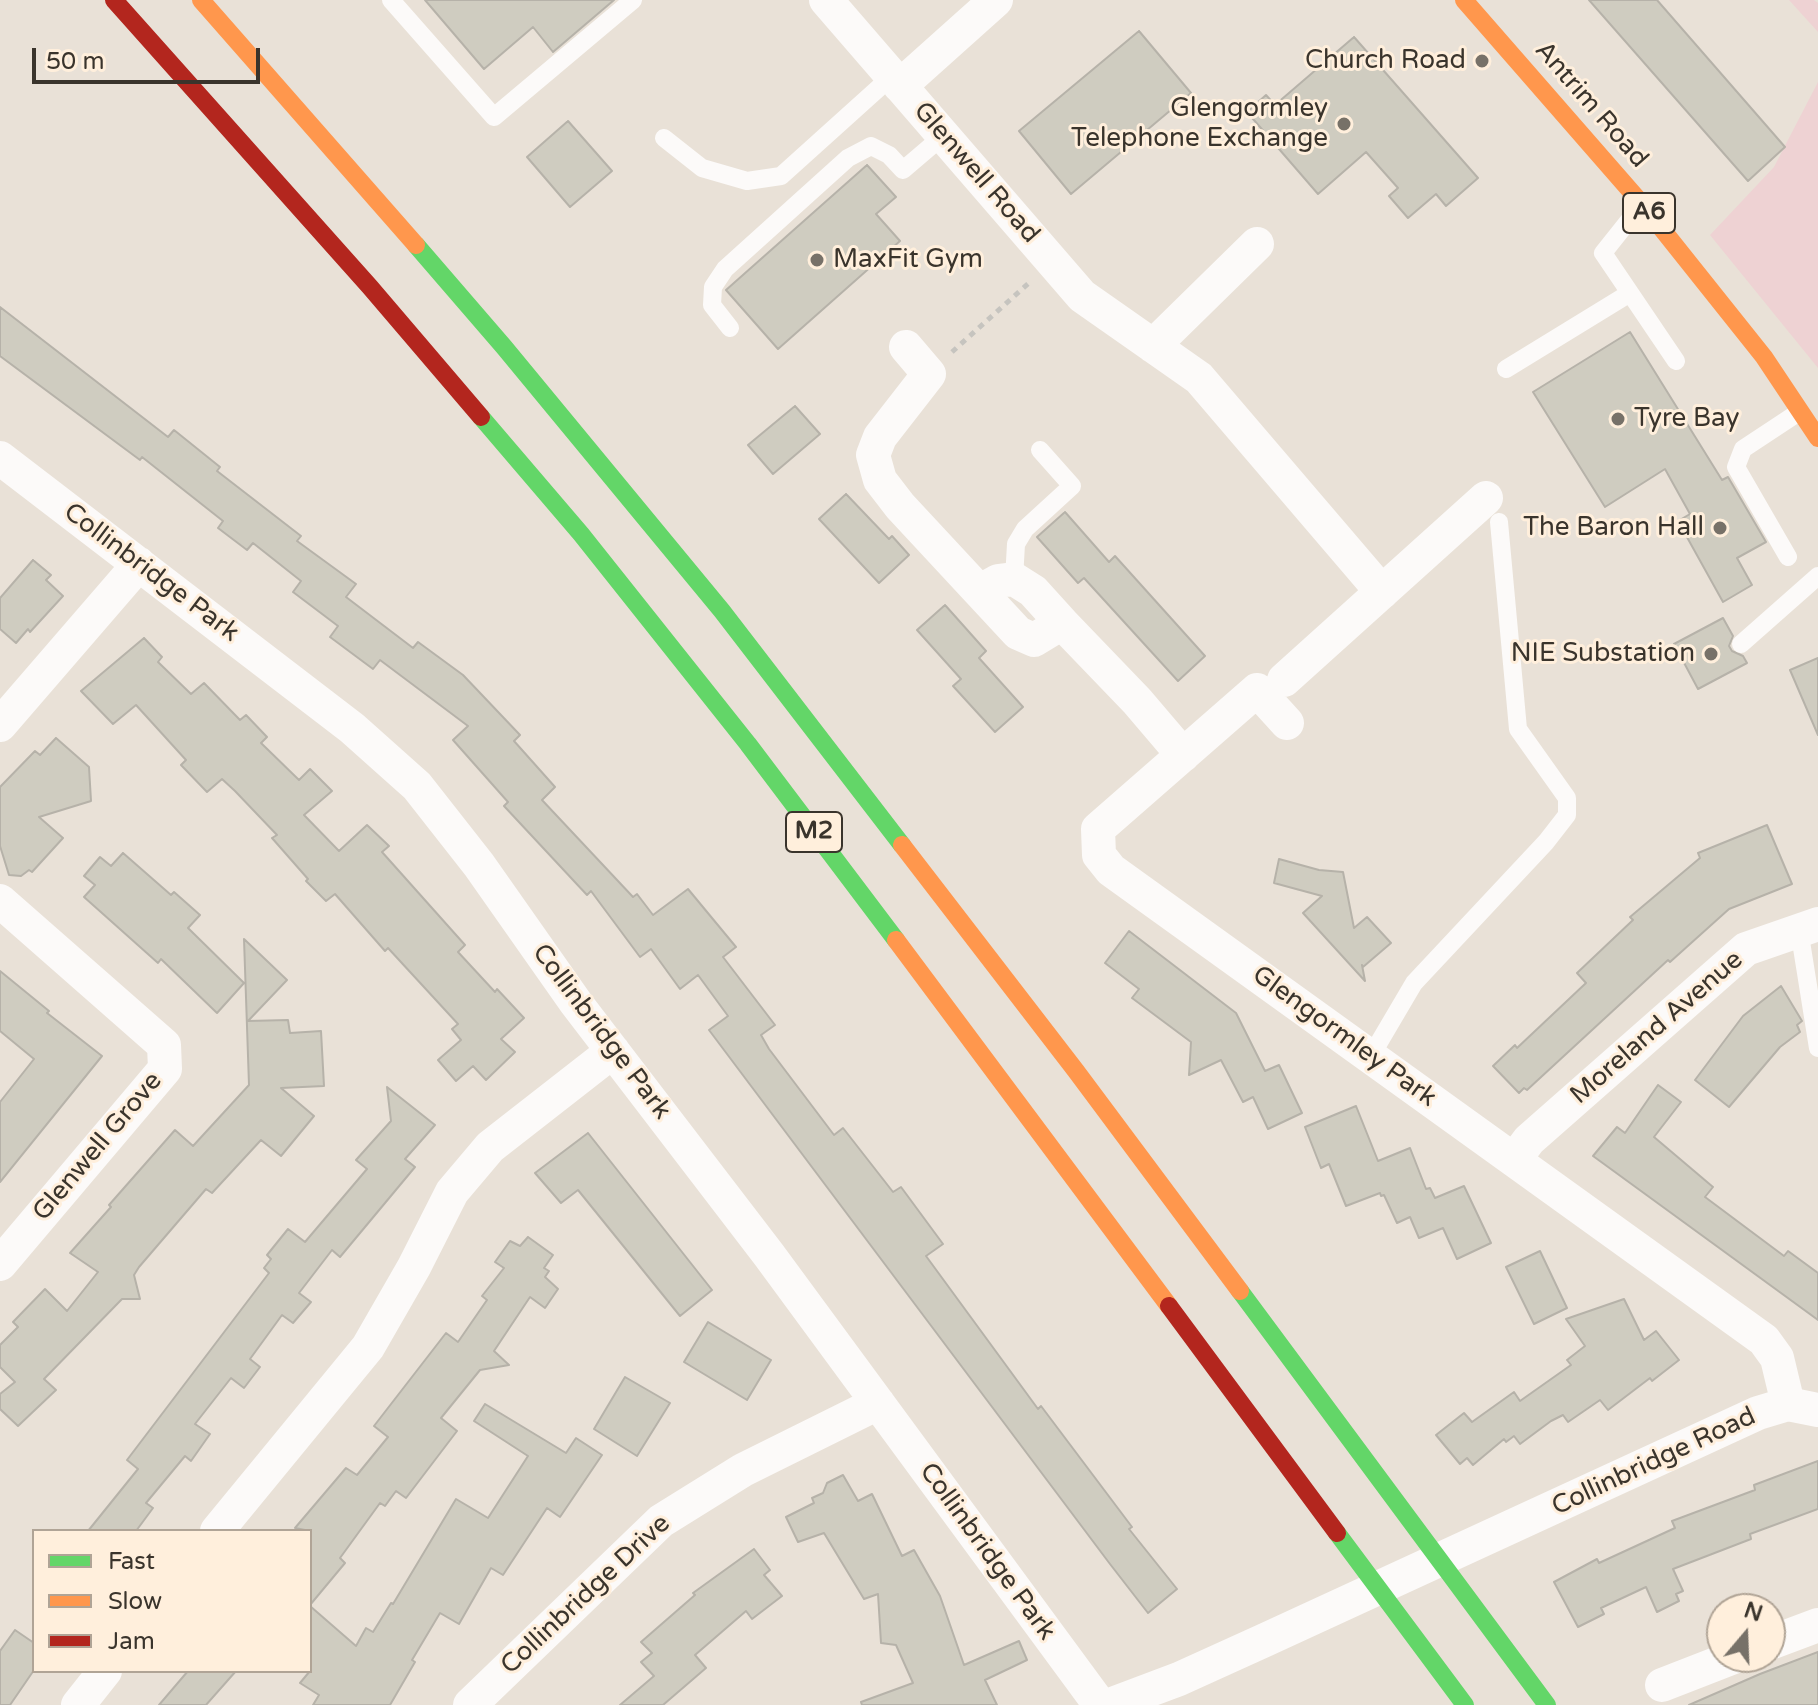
<!DOCTYPE html>
<style>
body{margin:0}
#map{position:relative;width:1818px;height:1705px;overflow:hidden;background:#e9e1d7;font-family:"Varela Round",sans-serif}
canvas{display:block}
.legend{position:absolute;left:32px;top:1529px;width:280px;height:144px;box-sizing:border-box;background:#ffefdc;border:2px solid #b0a496;margin:0;padding:10px 14px;list-style:none;font-size:24px;color:#3a342c}
.legend li{display:flex;align-items:center;gap:16px;height:40px}
.legend b{width:40px;border:2px solid #b0a496}
.north{position:absolute;left:1706px;top:1593px;width:80px;height:80px;box-sizing:border-box;background:#ffefdc;border:2px solid #b0a496;border-radius:50%;rotate:19deg;font-size:22px;font-weight:700;line-height:32px;text-align:center;color:#3a342c}
.north::after{content:'';display:block;margin:auto;width:28px;height:36px;background:#777168;clip-path:polygon(50% 0,100% 100%,50% 72%,0 100%)}
.scale{position:absolute;left:32px;top:48px;width:228px;height:36px;box-sizing:border-box;border:4px solid #3a342c;border-top:0;padding-left:10px;font-size:24px;line-height:28px;white-space:nowrap;color:#3a342c;-webkit-text-stroke:6px #ffefdc;paint-order:stroke}
</style>
<div id="map">
<canvas width="1818" height="1705"></canvas>
<ul class="legend">
<li><b style="height:10px;background:#63d668"></b>Fast</li>
<li><b style="height:10px;background:#ff974d"></b>Slow</li>
<li><b style="height:10px;background:#b3261e"></b>Jam</li>
</ul>
<div class="north">N</div>
<div class="scale">50 m</div>
</div>
<script>
const c = document.querySelector('canvas').getContext('2d');
c.lineJoin = 'round';
function paint(path, color) {
  c.fillStyle = color;
  c.fill(path, 'evenodd');
}
function toPath(rows) {
  const path = new Path2D();
  for (const r of rows) {
    path.moveTo(r[0], r[1]);
    for (let i = 2; i < r.length; i += 2) path.lineTo(r[i], r[i + 1]);
  }
  return path;
}
function stroke(path, color, width, dash) {
  c.strokeStyle = color;
  c.lineWidth = width;
  c.lineCap = dash ? 'butt' : 'round';
  c.setLineDash(dash || []);
  c.stroke(path);
}
function label(font, color, halo, rows, align = 'center') {
  c.font = font + ' "Varela Round",sans-serif';
  c.lineWidth = 6;
  c.setLineDash([]);
  c.textBaseline = 'middle';
  c.strokeStyle = halo;
  c.fillStyle = color;
  for (const [text, x, y, turn = 0] of rows) {
    c.save();
    c.translate(x, y);
    c.rotate((+turn || 0) * Math.PI / 180);
    c.textAlign = isNaN(turn) ? turn : align;
    if (halo) c.strokeText(text, 0, 0);
    c.fillText(text, 0, 0);
    c.restore();
  }
}
const green = toPath([
 [1789,0,1814,0,1818,3,1818,32],
 [1818,82,1818,368,1710,235,1774,167]
]);
const building = toPath([
 [425,0,614,0,553,52,533,27,484,69,425,0],
 [1589,0,1657,0,1785,147,1748,181,1589,0],
 [1139,31,1191,93,1071,194,1019,131,1139,31],
 [1354,37,1478,178,1446,206,1436,194,1408,218,1389,196,1398,188,1366,152,1318,194,1247,112,1266,95,1275,105,1354,37],
 [568,121,612,171,570,207,527,157,568,121],
 [867,165,896,197,876,214,900,241,778,349,726,290,867,165],
 [0,307,168,437,174,430,220,467,217,471,301,536,297,541,356,584,346,597,413,648,418,642,463,675,520,735,514,741,555,787,542,800,633,897,637,894,653,915,688,889,736,947,723,957,775,1025,761,1035,769,1049,834,1135,843,1128,893,1192,901,1187,943,1244,926,1256,1038,1409,1041,1406,1132,1527,1129,1529,1177,1589,1148,1613,1110,1564,709,1030,728,1016,698,975,680,989,651,949,640,957,591,891,587,895,504,806,508,802,453,740,468,726,380,660,373,669,330,637,338,626,293,592,301,581,253,543,247,550,218,528,223,521,142,457,140,460,0,356,0,307],
 [1630,332,1722,480,1728,477,1766,542,1737,558,1752,585,1723,602,1678,521,1690,514,1665,469,1605,507,1533,392,1630,332],
 [795,406,820,434,773,474,748,445,795,406],
 [846,494,889,539,892,536,909,555,879,583,819,519,846,494],
 [1065,512,1109,562,1115,556,1205,656,1178,681,1084,578,1078,583,1037,537,1065,512],
 [33,560,51,575,46,580,63,596,30,632,28,629,16,643,0,629,0,598,33,560],
 [945,605,986,651,979,658,1023,707,995,732,953,686,961,679,917,630,945,605],
 [1723,618,1733,636,1729,646,1732,651,1743,656,1747,663,1698,689,1674,644,1723,618],
 [144,638,162,657,158,662,191,694,204,683,240,720,246,715,267,737,261,743,299,780,310,769,332,791,304,815,339,851,367,825,389,846,382,852,465,945,458,952,495,992,497,989,524,1018,501,1039,515,1052,486,1080,473,1066,456,1081,438,1060,461,1040,452,1029,458,1024,388,948,385,951,335,894,326,901,306,881,308,879,272,838,277,835,235,791,222,779,207,792,181,765,186,760,136,705,113,724,81,691,144,638],
 [1818,658,1818,735,1790,670,1818,658],
 [56,738,89,767,91,801,39,817,63,838,32,872,29,870,21,876,9,875,0,846,0,787,35,751,40,755,56,738],
 [1767,825,1792,884,1729,909,1670,962,1668,960,1527,1090,1524,1088,1519,1093,1493,1066,1515,1045,1517,1048,1586,983,1577,973,1633,920,1630,917,1700,858,1698,853,1767,825],
 [123,853,171,895,174,892,200,915,188,928,244,983,217,1013,161,959,158,963,84,897,95,885,84,876,100,857,111,866,123,853],
 [1279,859,1319,870,1343,872,1354,928,1367,917,1391,943,1363,967,1362,965,1365,981,1303,913,1322,896,1274,883,1279,859],
 [1129,931,1236,1013,1265,1071,1279,1065,1302,1113,1268,1129,1253,1097,1243,1102,1221,1060,1189,1075,1191,1042,1132,998,1139,989,1105,963,1129,931],
 [244,939,287,980,248,1021,288,1020,290,1033,321,1031,324,1086,281,1088,314,1116,281,1156,261,1140,212,1193,206,1189,139,1267,134,1275,140,1299,122,1299,44,1379,56,1390,18,1426,0,1409,0,1394,15,1382,0,1367,0,1345,18,1327,13,1322,45,1289,67,1311,98,1272,70,1253,111,1207,109,1205,175,1130,193,1146,249,1085,244,939],
 [0,971,49,1011,47,1013,102,1056,0,1182,0,1102,34,1059,0,1031,0,971],
 [1781,986,1802,1021,1797,1025,1800,1032,1780,1047,1729,1107,1695,1080,1743,1016,1781,986],
 [1658,1085,1681,1102,1654,1137,1713,1187,1705,1197,1784,1256,1788,1251,1818,1273,1818,1320,1593,1156,1617,1127,1625,1133,1658,1085],
 [387,1087,435,1125,405,1159,415,1167,340,1257,332,1250,299,1293,311,1302,293,1323,282,1315,250,1359,260,1367,244,1388,231,1378,195,1424,210,1434,191,1461,185,1456,146,1503,153,1508,136,1531,88,1531,138,1469,127,1460,269,1273,264,1268,271,1259,267,1255,288,1229,305,1242,367,1169,356,1160,391,1121,387,1087],
 [1356,1106,1378,1161,1410,1148,1426,1189,1430,1188,1435,1198,1464,1186,1491,1243,1457,1259,1443,1228,1419,1238,1410,1217,1397,1223,1384,1195,1381,1196,1380,1193,1346,1206,1329,1164,1321,1168,1305,1127,1356,1106],
 [588,1133,712,1290,680,1316,578,1190,561,1203,535,1173,588,1133],
 [528,1237,553,1255,544,1268,549,1271,545,1277,558,1289,545,1308,530,1297,494,1351,509,1365,480,1370,441,1418,457,1431,406,1498,396,1491,385,1506,380,1503,340,1558,345,1563,310,1605,310,1531,295,1528,346,1468,357,1475,388,1437,374,1426,446,1333,458,1342,487,1300,482,1296,504,1268,495,1262,510,1241,520,1246,528,1237],
 [1540,1251,1567,1308,1534,1324,1506,1267,1540,1251],
 [1624,1299,1644,1340,1656,1331,1679,1360,1652,1381,1650,1378,1608,1410,1600,1400,1568,1422,1563,1415,1551,1421,1520,1444,1514,1436,1506,1442,1504,1439,1473,1465,1467,1458,1460,1464,1436,1435,1464,1413,1472,1422,1514,1392,1520,1401,1571,1365,1567,1360,1585,1346,1566,1319,1624,1299],
 [708,1322,771,1360,747,1400,684,1362,708,1322],
 [625,1377,670,1403,637,1456,594,1429,625,1377],
 [485,1404,566,1453,576,1438,602,1455,560,1517,547,1508,503,1575,491,1568,459,1624,440,1613,412,1660,415,1662,390,1705,313,1705,319,1695,300,1683,310,1671,310,1606,356,1646,366,1628,373,1632,391,1603,393,1604,456,1499,488,1518,528,1456,474,1421,485,1404],
 [1818,1461,1818,1509,1750,1534,1751,1539,1673,1569,1683,1591,1676,1594,1679,1601,1657,1612,1646,1587,1601,1608,1604,1614,1578,1627,1554,1582,1597,1559,1599,1563,1675,1528,1672,1521,1755,1490,1754,1485,1818,1461],
 [843,1475,858,1501,872,1494,902,1556,914,1550,940,1596,964,1665,1019,1641,1027,1660,985,1680,997,1705,862,1705,861,1702,913,1683,896,1645,881,1643,878,1594,864,1599,824,1533,798,1542,786,1517,814,1503,812,1498,823,1493,827,1483,843,1475],
 [754,1549,770,1570,764,1575,782,1596,752,1619,746,1611,695,1655,706,1668,663,1705,620,1705,654,1676,641,1662,652,1653,641,1642,695,1595,693,1593,754,1549],
 [15,1630,34,1643,34,1670,10,1705,0,1705,0,1651,15,1630],
 [1818,1652,1818,1705,1689,1705,1760,1674,1818,1652],
 [188,1671,236,1671,206,1705,159,1705,188,1671]
]);
const path = toPath([
 [952,352,1031,281]
]);
const lane = toPath([
 [391,0,494,117,633,0],
 [664,138,702,168,747,181,781,176,892,76],
 [1642,204,1603,253,1676,361],
 [730,328,712,305,713,287,725,269,848,158,871,146,889,155,903,170,944,135],
 [1506,369,1630,293],
 [1788,557,1736,467,1743,449,1799,412],
 [1014,579,1016,544,1025,529,1072,486,1040,450],
 [1741,644,1818,576],
 [1799,929,1818,1048],
 [1371,1056,1414,983,1546,842,1567,815,1567,798,1518,729,1499,522]
]);
const street = toPath([
 [826,0,1082,296,1199,378,1382,592],
 [900,86,996,0],
 [1153,346,1257,244],
 [906,347,929,374,880,437,873,455,880,480,900,506,1018,633,1034,640,1062,623,1137,701,1183,755],
 [0,458,352,728,417,786,479,865,576,1003,769,1255,1100,1705],
 [980,591,998,581,1014,579,1033,591,1062,623],
 [1284,680,1486,498],
 [1287,723,1257,690,1098,829,1099,855,1111,870,1764,1340,1777,1358,1788,1404],
 [0,725,139,564],
 [0,901,164,1045,165,1069,0,1264],
 [1514,1160,1529,1140,1746,949,1818,924],
 [217,1531,368,1347,414,1267,452,1192,490,1147,613,1051],
 [1770,1643,1818,1625],
 [1662,1685,1734,1657],
 [78,1705,105,1671],
 [470,1705,661,1521,743,1470,878,1403],
 [1110,1705,1179,1679,1265,1640,1758,1413,1788,1404,1818,1410]
]);
const fast = toPath([
 [416,245,504,347,722,611,902,845],
 [481,417,581,534,748,744,896,940],
 [1240,1291,1547,1705],
 [1337,1533,1465,1705]
]);
const slow = toPath([
 [201,0,416,245],
 [1464,0,1642,204,1764,357,1818,438],
 [902,845,1076,1071,1240,1291],
 [896,940,1169,1306]
]);
const jam = toPath([
 [114,0,370,287,481,417],
 [1169,1306,1337,1533]
]);
const markers = [
 [1482,61,8,"#777168"],
 [1344,124,8,"#777168"],
 [817,260,8,"#777168"],
 [1618,419,8,"#777168"],
 [1720,528,8,"#777168"],
 [1711,654,8,"#777168"]
];
const shields = [
 [1649,213,52],
 [814,832,56]
];
const shieldNames = [
 ["A6",1649,213],
 ["M2",814,832]
];
const poiNames = [
 ["Church Road",1466,61],
 ["Glengormley",1328,109],
 ["Telephone Exchange",1328,139],
 ["MaxFit Gym",833,260,"left"],
 ["Tyre Bay",1634,419,"left"],
 ["The Baron Hall",1704,528],
 ["NIE Substation",1695,654]
];
const streetNames = [
 ["Antrim Road",1591,105,49],
 ["Glenwell Road",976,173,49],
 ["Collinbridge Park",151,573,37],
 ["Moreland Avenue",1657,1028,-41],
 ["Collinbridge Park",601,1032,53],
 ["Glengormley Park",1344,1037,36],
 ["Glenwell Grove",98,1147,-50],
 ["Collinbridge Road",1654,1462,-25],
 ["Collinbridge Park",987,1552,54],
 ["Collinbridge Drive",586,1595,-43]
];
paint(green, '#eed2d3');
paint(building, '#cfccc0');
stroke(building, '#b6b2a9', 2);
stroke(path, '#c6c4bf', 5, [6, 6]);
stroke(lane, '#fcfaf9', 18);
stroke(street, '#fcfaf9', 34);
stroke(fast, '#63d668', 18);
stroke(slow, '#ff974d', 18);
stroke(jam, '#b3261e', 18);
for (const [x, y, r, color] of markers) {
  const dot = new Path2D();
  dot.arc(x, y, r, 0, 2 * Math.PI);
  c.fillStyle = color;
  c.fill(dot);
  stroke(dot, '#ffefdc', 3);
}
for (const [x, y, w] of shields) {
  const box = new Path2D();
  box.roundRect(x - w / 2, y - 20, w, 40, 6);
  c.fillStyle = '#ffefdc';
  c.fill(box);
  stroke(box, '#3a342c', 2);
}
label('bold 24px', '#3a342c', null, shieldNames);
label('26px', '#3a342c', '#ffefdc', poiNames, 'right');
label('26px', '#3a342c', '#ffefdc', streetNames);
</script>
